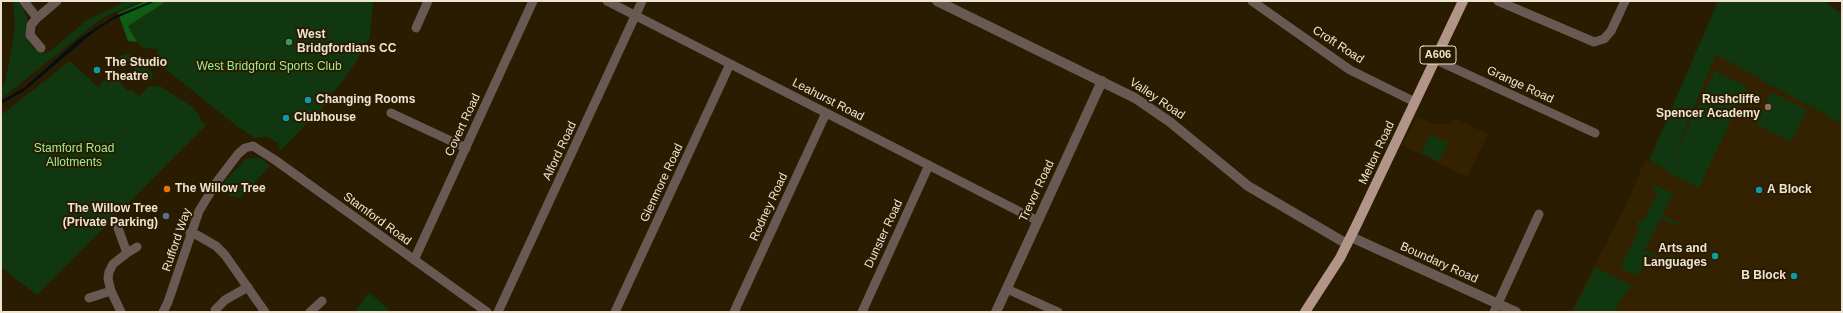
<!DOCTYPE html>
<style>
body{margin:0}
#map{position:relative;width:1843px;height:313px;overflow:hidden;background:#2a1c01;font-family:Arial,sans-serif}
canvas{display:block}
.frame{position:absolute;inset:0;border:2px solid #eee4d4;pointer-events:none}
</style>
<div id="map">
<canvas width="1843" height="313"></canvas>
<div class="frame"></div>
</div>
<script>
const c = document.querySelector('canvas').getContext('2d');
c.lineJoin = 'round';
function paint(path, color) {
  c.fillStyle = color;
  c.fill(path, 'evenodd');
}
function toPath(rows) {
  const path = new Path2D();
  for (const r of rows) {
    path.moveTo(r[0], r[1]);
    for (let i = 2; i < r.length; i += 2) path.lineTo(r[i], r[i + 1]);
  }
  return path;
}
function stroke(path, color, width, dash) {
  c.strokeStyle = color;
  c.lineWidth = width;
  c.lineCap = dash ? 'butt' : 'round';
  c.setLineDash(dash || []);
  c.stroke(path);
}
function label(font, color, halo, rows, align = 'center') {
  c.font = font + ' Arial,sans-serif';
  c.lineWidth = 4;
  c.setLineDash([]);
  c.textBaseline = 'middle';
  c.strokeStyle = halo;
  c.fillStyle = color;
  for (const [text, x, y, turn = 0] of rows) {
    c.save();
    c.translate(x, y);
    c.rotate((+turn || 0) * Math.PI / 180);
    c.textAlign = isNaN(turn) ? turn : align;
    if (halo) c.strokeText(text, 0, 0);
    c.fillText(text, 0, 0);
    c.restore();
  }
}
const built = toPath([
 [1824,1,1842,14,1842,312,1570,312,1627,203,1645,160,1667,170,1716,55],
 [1417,116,1434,124,1452,124,1455,118,1488,134,1467,177,1402,145]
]);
const green = toPath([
 [13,1,20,1,27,19,26,36,32,47,42,53,49,52,87,20,126,1,143,1,102,18,1,99,1,91,5,82,13,42,15,24],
 [167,1,373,1,370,37,358,59,337,88,329,96,325,105,280,151,278,143,268,137,255,138,234,124,162,66,157,49,143,48,137,42,128,26],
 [1718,1,1824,1,1842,14,1842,124,1829,118,1824,113,1762,81,1760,78,1716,55,1671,162,1715,71,1747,87,1699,188,1667,172,1667,170,1649,161],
 [125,54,131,55,147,67,153,74,152,79,149,80,118,57],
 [70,61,98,87,111,74,128,91,132,89,139,96,148,87,160,86,191,106,198,113,201,121,206,125,37,295,1,267,1,115],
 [1771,92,1807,110,1791,142,1756,124],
 [1430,134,1448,143,1439,161,1421,153],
 [250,158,260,158,270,166,240,198,230,196,223,183,245,160],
 [1654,184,1673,193,1662,215,1680,224,1679,226,1661,218,1645,250,1666,260,1668,254,1674,257,1674,264,1670,271,1666,269,1668,265,1648,255,1638,276,1620,268,1640,228,1636,225,1638,220,1643,222,1658,191,1652,189],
 [1595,267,1631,285,1614,312,1573,312],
 [369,292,391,312,355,312]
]);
const forest = toPath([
 [145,1,167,1,128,26,137,42,128,41,118,13]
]);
const water = toPath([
 [152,1,156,1,114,19,95,31,24,91,1,104,1,101,24,88,79,39,94,29,115,16]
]);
const minor = toPath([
 [24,1,37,18,31,25,30,35,41,48],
 [607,1,1038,221],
 [1252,1,1350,70,1415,102],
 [1498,1,1594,42,1604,39,1611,31,1625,1],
 [37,18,57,1],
 [416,28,428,1],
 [1436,60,1595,133],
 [391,113,466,148],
 [118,228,127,253,113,264,109,272,108,279,111,291,121,312],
 [190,233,197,235,216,246,225,255,265,312],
 [127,253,137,247],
 [414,260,533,1],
 [1007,289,1058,312],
 [89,298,111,291],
 [215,310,225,300,248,287],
 [163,312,168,302,199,211,216,183,238,154,245,148,253,146,275,160,487,312],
 [310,312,322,301],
 [498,312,642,1],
 [615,312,730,64],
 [734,312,826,113],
 [862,312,929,165],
 [1494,312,1539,214]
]);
const tertiary = toPath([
 [937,1,1135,98,1170,122,1248,186,1347,244],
 [1351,237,1516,312],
 [996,312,1102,81]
]);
const primary = toPath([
 [1305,312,1340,258,1356,226,1463,1]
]);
const markers = [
 [289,42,4,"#2e9e5b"],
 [97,70,4,"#0f9aa8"],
 [308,100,4,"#0f9aa8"],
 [1768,107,4,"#8d6e63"],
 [286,118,4,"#0f9aa8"],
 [167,189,4,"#e8710a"],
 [1759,190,4,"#0f9aa8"],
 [166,216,4,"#5c6f8a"],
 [1715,256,4,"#0f9aa8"],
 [1794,276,4,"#0f9aa8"]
];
const shields = [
 [1438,55,36]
];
const shieldNames = [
 ["A606",1438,55]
];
const poiNames = [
 ["West",297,35],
 ["Bridgfordians CC",297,49],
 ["The Studio",105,63],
 ["Theatre",105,77],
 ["Changing Rooms",316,100],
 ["Rushcliffe",1760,100,"right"],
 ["Spencer Academy",1760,114,"right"],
 ["Clubhouse",294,118],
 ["The Willow Tree",175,189],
 ["A Block",1767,190],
 ["The Willow Tree",158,209,"right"],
 ["(Private Parking)",158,223,"right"],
 ["Arts and",1707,249,"right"],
 ["Languages",1707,263,"right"],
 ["B Block",1786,276,"right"]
];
const streetNames = [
 ["Croft Road",1338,45,33],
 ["Grange Road",1520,85,25],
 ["Valley Road",1157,99,34],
 ["Leahurst Road",828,100,27],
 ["Covert Road",463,125,-65],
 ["Alford Road",560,151,-65],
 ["Melton Road",1377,153,-65],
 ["Glenmore Road",662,183,-65],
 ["Trevor Road",1037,191,-65],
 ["Rodney Road",769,207,-65],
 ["Stamford Road",377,219,36],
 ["Dunster Road",884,234,-65],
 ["Rufford Way",177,240,-71],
 ["Boundary Road",1439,263,24]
];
const parkNames = [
 ["West Bridgford Sports Club",269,67],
 ["Stamford Road",74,149],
 ["Allotments",74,163]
];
paint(built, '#332100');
paint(green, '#113711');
paint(forest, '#0f5c14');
paint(water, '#020f15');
stroke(minor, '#685953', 9);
stroke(tertiary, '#685953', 10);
stroke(primary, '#b29488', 10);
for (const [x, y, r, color] of markers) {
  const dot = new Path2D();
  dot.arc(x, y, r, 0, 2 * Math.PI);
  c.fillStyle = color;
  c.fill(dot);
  stroke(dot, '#2a1c01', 1.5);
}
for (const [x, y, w] of shields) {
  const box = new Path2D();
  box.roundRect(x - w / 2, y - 9, w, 18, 3);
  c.fillStyle = '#2a1c01';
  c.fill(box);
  stroke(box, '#eee4d4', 1);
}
label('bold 11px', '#eee4d4', null, shieldNames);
label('bold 12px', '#eee4d4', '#2a1c01', poiNames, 'left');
label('12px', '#eee4d4', '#2a1c01', streetNames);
label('12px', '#96f394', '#2a1c01', parkNames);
</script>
